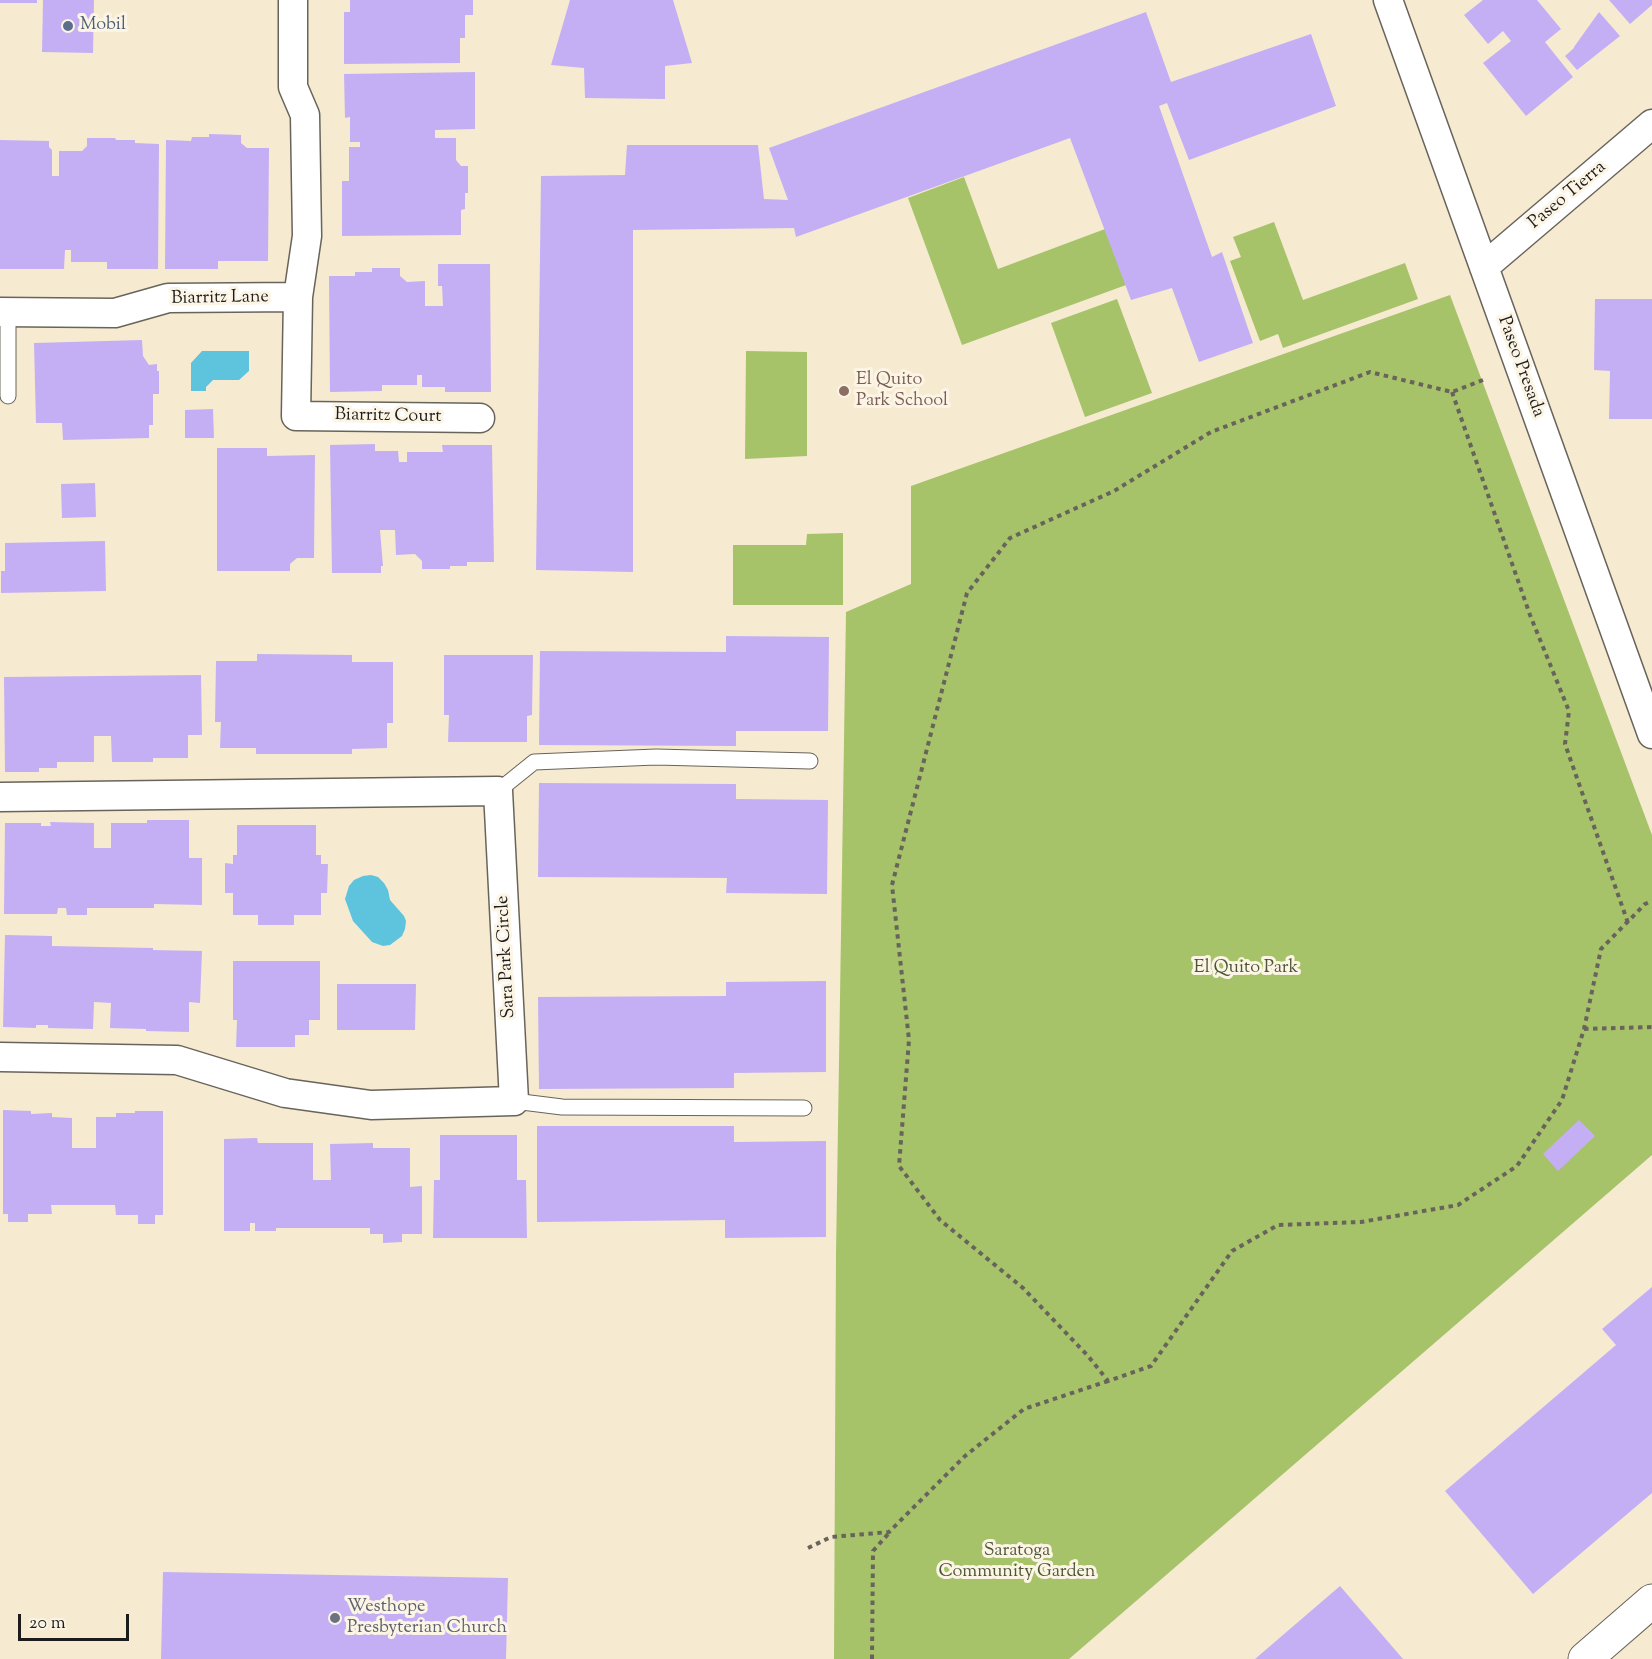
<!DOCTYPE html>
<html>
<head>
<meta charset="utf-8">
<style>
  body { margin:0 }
  #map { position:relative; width:1652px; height:1659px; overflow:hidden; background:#f6ead1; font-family:"Sorts Mill Goudy",serif }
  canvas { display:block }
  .scale { position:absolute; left:18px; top:1614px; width:111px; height:27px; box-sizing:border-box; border:3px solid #1c1c1c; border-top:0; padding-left:8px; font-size:18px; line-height:21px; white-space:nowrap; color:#1c1c1c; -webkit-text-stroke:4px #fcf5e5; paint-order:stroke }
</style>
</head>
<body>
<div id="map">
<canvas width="1652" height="1659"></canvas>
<div class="scale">20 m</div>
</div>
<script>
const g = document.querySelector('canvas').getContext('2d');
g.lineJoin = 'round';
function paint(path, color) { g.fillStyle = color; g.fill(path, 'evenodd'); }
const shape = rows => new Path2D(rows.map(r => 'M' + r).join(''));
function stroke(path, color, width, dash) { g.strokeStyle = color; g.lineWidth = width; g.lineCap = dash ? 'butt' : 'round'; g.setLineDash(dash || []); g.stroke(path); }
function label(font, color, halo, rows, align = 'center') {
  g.font = font + ' "Sorts Mill Goudy",serif'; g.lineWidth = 6; g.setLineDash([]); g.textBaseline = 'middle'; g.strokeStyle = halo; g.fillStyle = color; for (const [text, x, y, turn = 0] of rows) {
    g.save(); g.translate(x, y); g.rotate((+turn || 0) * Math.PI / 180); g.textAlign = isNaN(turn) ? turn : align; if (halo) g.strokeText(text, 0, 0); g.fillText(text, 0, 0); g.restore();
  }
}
const green = shape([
  [964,177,998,269,1105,229,1126,285,962,345,908,198],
  [1274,222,1303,300,1405,263,1418,299,1283,348,1278,334,1260,341,1230,261,1241,257,1233,237],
  [1450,295,1652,835,1652,1155,1069,1659,834,1659,836,1254,846,612,911,584,911,486],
  [1117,299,1152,393,1085,417,1051,323],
  [746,351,807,352,807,456,745,459],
  [843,533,843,605,733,605,733,545,806,545,807,534]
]);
const water = shape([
  [202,351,249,351,249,371,239,380,213,380,206,387,206,391,191,391,191,363],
  [371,875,378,877,384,883,388,890,390,900,404,916,406,921,405,929,402,936,390,945,383,946,372,942,353,921,345,899,349,886,354,880,363,876]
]);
const building = shape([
  [0,0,37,0,37,3,0,3],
  [43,0,94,0,93,53,42,52],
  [350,0,473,0,473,15,465,15,465,38,460,38,460,63,344,64,344,12,350,12],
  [570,0,673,0,692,63,665,66,665,99,585,98,584,68,551,65],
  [1483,0,1537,0,1561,29,1545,42,1573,77,1526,116,1483,63,1511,41,1503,31,1488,44,1464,15],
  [1609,0,1652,0,1652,5,1630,24],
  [1146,12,1171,82,1311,34,1336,106,1189,160,1167,103,1159,106,1212,257,1222,252,1253,343,1199,362,1172,288,1131,300,1070,138,796,237,794,228,633,230,633,572,536,570,541,176,625,175,627,145,758,145,764,199,788,200,769,148],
  [1599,12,1620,36,1577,70,1565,56,1574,48,1574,47],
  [475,72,475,129,435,130,435,138,456,138,456,160,461,166,468,166,468,193,465,193,465,209,461,210,461,235,342,236,342,181,349,181,349,147,360,147,360,142,350,142,350,117,345,118,344,74],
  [209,134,241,135,241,143,247,148,269,148,268,261,218,261,218,269,165,269,166,140,191,141,192,137,209,137],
  [87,138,115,138,116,140,135,140,135,143,159,144,158,269,107,269,107,262,71,262,71,250,65,250,64,269,0,269,0,140,49,141,49,147,52,150,52,176,59,176,59,151,82,151,87,146],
  [438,264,490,264,491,392,445,392,445,387,422,387,422,375,417,375,417,385,382,385,382,391,330,392,329,276,355,276,355,272,372,272,372,268,400,268,400,276,407,282,425,281,425,306,443,306,442,286,438,286],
  [1595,299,1652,299,1652,419,1609,419,1610,371,1594,370],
  [142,340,143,356,149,365,157,364,157,371,159,371,159,394,153,394,153,425,149,425,149,438,63,440,62,423,36,423,34,343],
  [213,409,214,438,185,438,185,410],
  [375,444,375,451,398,451,399,462,407,462,407,452,443,452,442,445,492,445,494,562,467,562,467,566,450,566,450,569,422,569,422,561,415,554,396,555,395,530,380,530,383,566,381,566,381,573,332,573,330,445],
  [217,448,267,448,267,456,315,455,314,558,297,558,290,564,290,571,217,571],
  [95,483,96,517,62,518,61,484],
  [105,541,106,591,1,593,1,571,5,571,5,543],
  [726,636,829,637,828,731,736,731,736,746,539,745,540,651,726,652],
  [257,654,352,655,352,662,393,662,393,723,387,723,387,748,352,749,352,754,256,754,256,748,220,748,221,722,215,722,216,661,257,661],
  [444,655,533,655,532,715,527,716,527,742,448,742,449,715,444,715],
  [201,675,202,735,188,735,188,758,153,758,153,762,112,762,111,736,94,736,94,762,57,762,57,768,39,768,39,772,5,772,4,677],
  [539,783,736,784,736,799,828,800,827,894,726,893,727,878,538,877],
  [147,820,189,820,189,858,202,858,202,905,154,904,154,908,87,908,87,915,67,915,66,908,58,908,57,914,4,914,5,823,41,823,41,826,51,826,50,822,94,823,94,848,111,848,111,823,147,823],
  [237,825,316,825,316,855,321,855,321,864,328,864,327,893,321,893,321,915,294,915,294,925,258,925,258,915,233,915,233,893,225,893,225,863,233,864,233,855,237,855],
  [5,935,52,936,52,946,153,948,153,950,202,951,200,1003,189,1002,189,1032,146,1031,146,1029,110,1028,111,1003,94,1002,93,1029,48,1028,48,1025,36,1025,36,1028,3,1027],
  [233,961,320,961,320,1020,309,1020,309,1035,295,1035,295,1047,236,1047,237,1020,233,1020],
  [826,981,826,1072,734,1073,734,1088,539,1089,538,997,726,996,726,982],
  [337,984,416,984,415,1030,337,1030],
  [3,1110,31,1111,31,1114,52,1113,52,1117,72,1118,72,1148,96,1148,96,1117,116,1117,116,1113,135,1113,135,1111,163,1111,163,1215,155,1215,155,1224,138,1224,138,1215,116,1215,115,1205,51,1205,52,1214,28,1214,28,1222,8,1222,8,1214,3,1214],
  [1579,1120,1595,1136,1558,1171,1543,1154],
  [537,1126,734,1126,734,1142,826,1141,826,1237,725,1238,725,1220,537,1222],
  [440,1135,517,1135,517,1180,526,1180,527,1238,433,1238,434,1180,440,1180],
  [257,1138,258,1143,313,1143,313,1180,331,1180,330,1144,373,1143,373,1148,410,1148,410,1187,422,1186,422,1234,402,1234,402,1242,383,1243,383,1234,370,1234,370,1228,276,1228,276,1231,255,1231,255,1223,250,1223,250,1231,224,1231,224,1139],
  [1652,1287,1652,1493,1533,1594,1445,1491,1616,1345,1602,1329],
  [163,1572,508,1578,506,1659,161,1659],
  [1340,1586,1403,1659,1255,1659]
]);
const path = shape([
  [1483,380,1452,392,1370,372,1211,432,1114,491,1010,538,967,593,892,885,909,1040,899,1166,940,1220,1023,1288,1088,1356,1108,1381,1151,1366,1232,1251,1278,1225,1361,1222,1458,1205,1517,1166,1562,1100,1584,1029,1601,949,1645,904,1652,901],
  [1452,392,1530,615,1569,711,1565,744,1628,923],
  [1584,1029,1652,1027],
  [808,1548,831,1537,889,1532,965,1456,1024,1409,1108,1381],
  [872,1659,873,1551,889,1533]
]);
const service = shape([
  [8,312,8,396],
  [498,791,534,762,656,757,810,761],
  [514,1101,562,1107,804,1108]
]);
const minor = shape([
  [293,0,293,87,305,115,307,236,298,297,296,416,480,418],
  [1388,0,1652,734],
  [1484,267,1652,124],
  [0,312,115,313,168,298,298,297],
  [0,797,498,791,514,1101,371,1105,285,1093,177,1060,0,1057]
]);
const tertiary = shape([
  [1585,1659,1652,1601]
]);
const markers = [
  [68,26,6,"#5c6f8a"],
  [844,391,6,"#8d6e63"],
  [335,1618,6,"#6b7280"]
];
const serviceNames = [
  ["Mobil",80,26]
];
const streetNames = [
  ["Paseo Tierra",1568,196,-40],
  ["Biarritz Lane",220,299,-1],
  ["Paseo Presada",1520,367,70],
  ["Biarritz Court",388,417,1],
  ["Sara Park Circle",507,957,-93]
];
const educationNames = [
  ["El Quito",856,381],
  ["Park School",856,402]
];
const parkNames = [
  ["El Quito Park",1246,969],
  ["Saratoga",1017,1552],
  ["Community Garden",1017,1573]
];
const worshipNames = [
  ["Westhope",347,1608],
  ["Presbyterian Church",347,1629]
];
paint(green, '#a6c36a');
paint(water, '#5ec3dc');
paint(building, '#c4aff4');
stroke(service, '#68645b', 17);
stroke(minor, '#68645b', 31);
stroke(tertiary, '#68645b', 35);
stroke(path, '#68645b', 4, [4.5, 4.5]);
stroke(service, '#fff', 15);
stroke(minor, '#fff', 28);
stroke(tertiary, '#fff', 33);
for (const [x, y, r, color] of markers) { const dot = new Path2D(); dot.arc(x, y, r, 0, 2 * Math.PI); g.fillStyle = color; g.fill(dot); stroke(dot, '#fcf5e5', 2); }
label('18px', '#4e5e75', '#fcf5e5', serviceNames, 'left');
label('18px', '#1c1c1c', '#fcf5e5', streetNames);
label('18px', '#785e54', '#fcf5e5', educationNames, 'left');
label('18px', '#4c5637', '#fcf5e5', parkNames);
label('18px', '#5b616d', '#fcf5e5', worshipNames, 'left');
</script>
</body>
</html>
